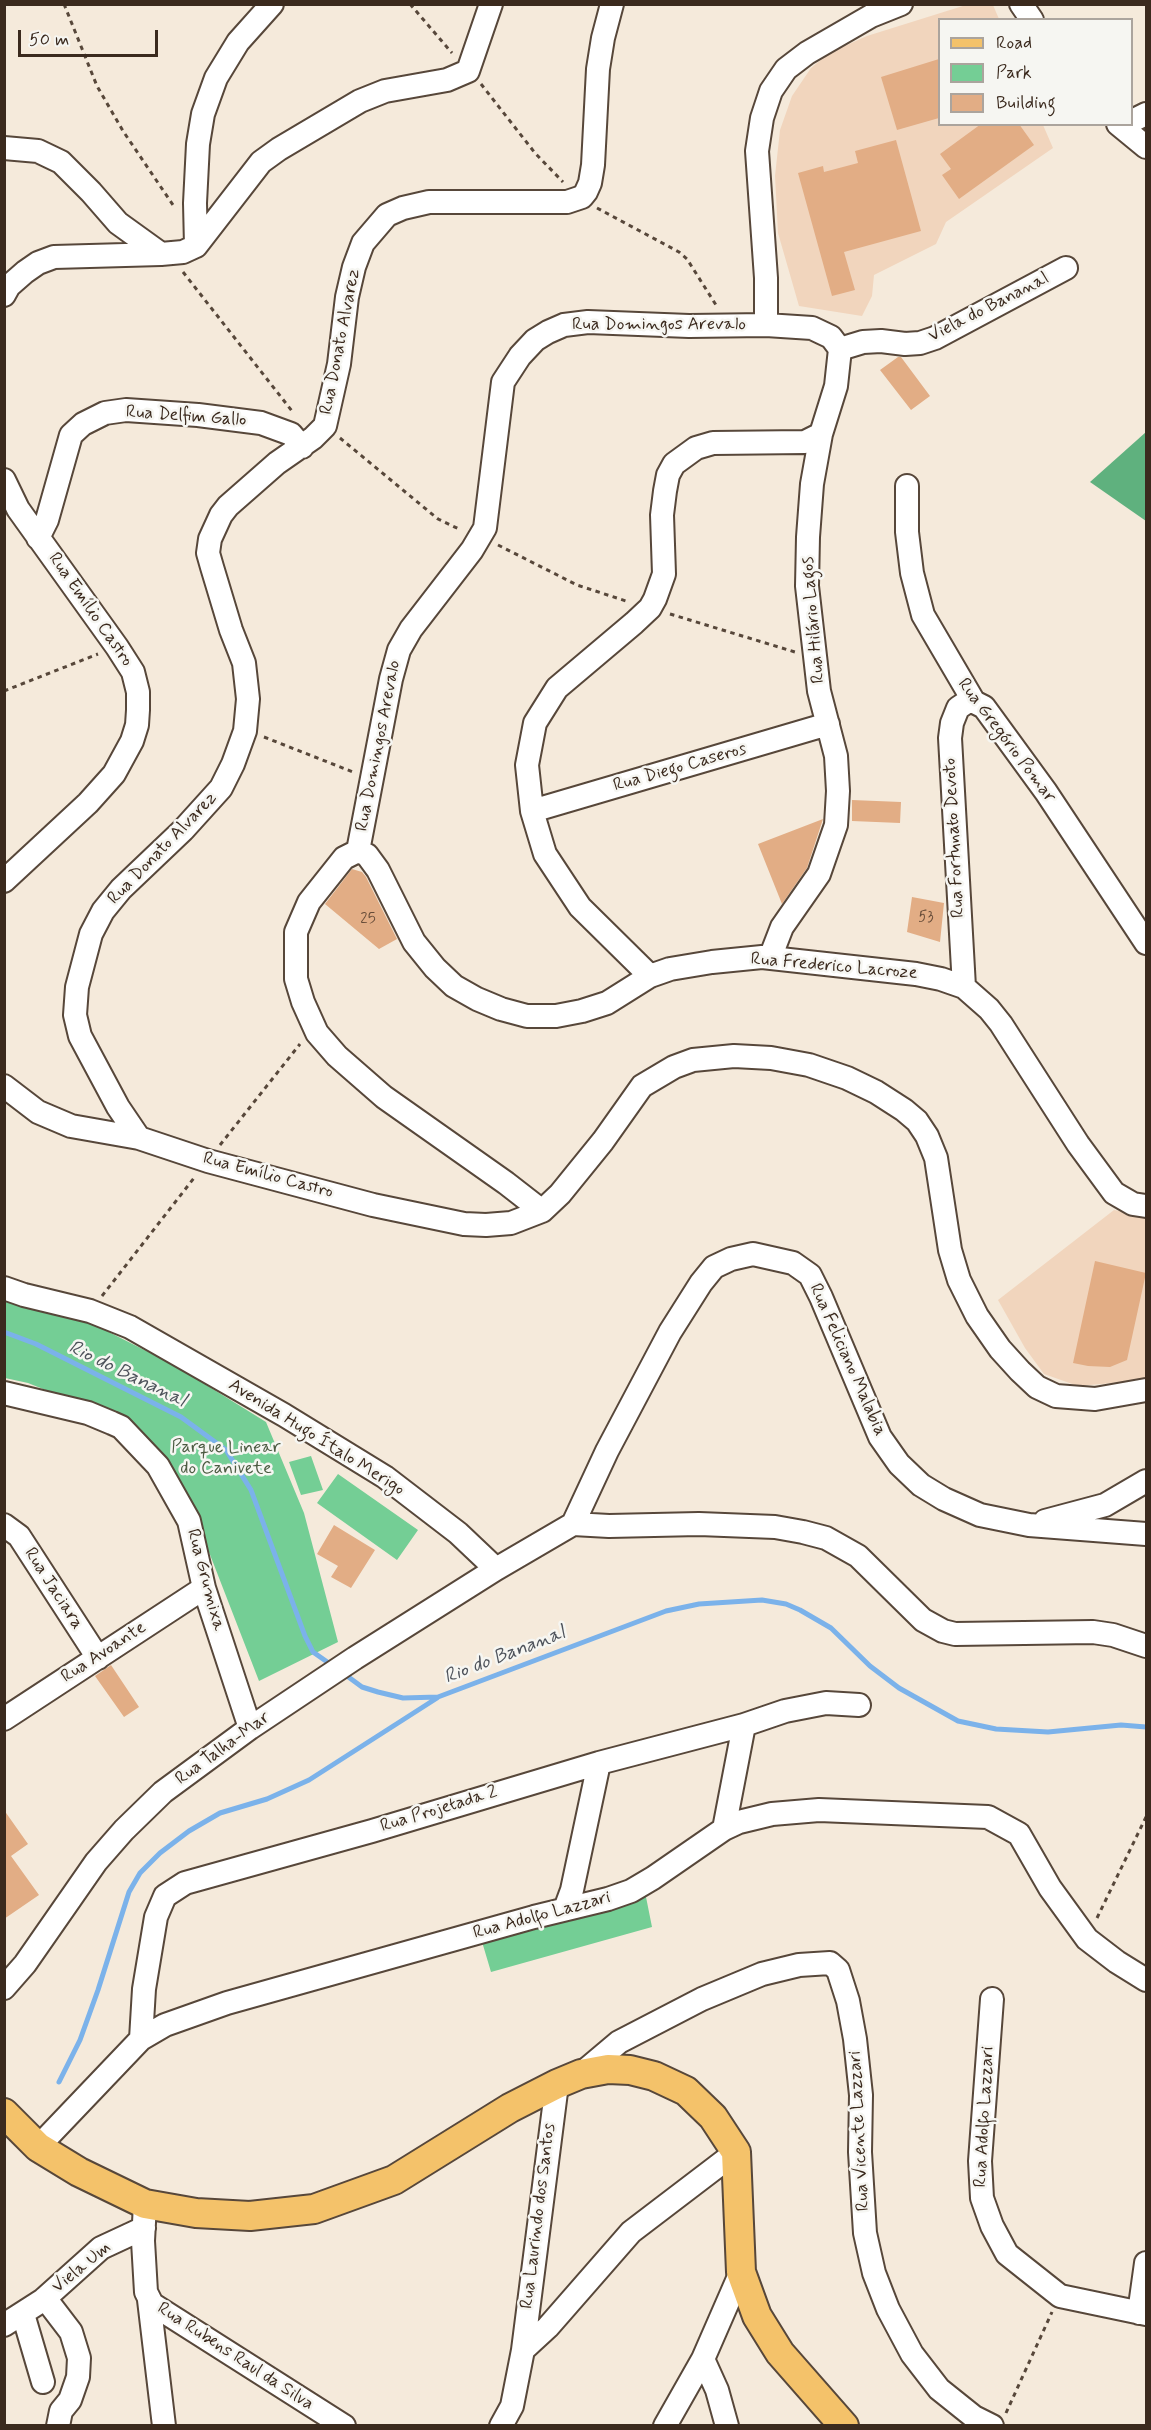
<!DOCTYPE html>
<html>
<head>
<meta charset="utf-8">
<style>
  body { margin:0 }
  #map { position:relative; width:1151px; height:2430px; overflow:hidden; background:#f5eadb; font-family:Mynerve,sans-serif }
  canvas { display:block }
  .frame { position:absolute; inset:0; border:6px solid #3b2a1e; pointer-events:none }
  .legend { position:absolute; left:938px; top:18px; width:195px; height:108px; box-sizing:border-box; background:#f6f6f2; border:2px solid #aba49d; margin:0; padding:8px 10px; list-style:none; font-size:18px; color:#3b2a1e }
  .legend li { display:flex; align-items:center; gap:12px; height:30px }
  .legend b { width:30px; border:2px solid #aba49d }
  .scale { position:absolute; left:18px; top:30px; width:140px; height:27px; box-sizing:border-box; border:3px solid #3b2a1e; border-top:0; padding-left:8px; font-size:18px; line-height:21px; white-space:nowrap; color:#3b2a1e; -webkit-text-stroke:4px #f6f6f2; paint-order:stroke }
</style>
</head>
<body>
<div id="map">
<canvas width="1151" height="2430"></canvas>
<div class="frame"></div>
<ul class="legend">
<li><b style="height:8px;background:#f4c26a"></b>Road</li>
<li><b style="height:16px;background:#74ce95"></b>Park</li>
<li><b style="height:16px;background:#e2ad85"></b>Building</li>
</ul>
<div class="scale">50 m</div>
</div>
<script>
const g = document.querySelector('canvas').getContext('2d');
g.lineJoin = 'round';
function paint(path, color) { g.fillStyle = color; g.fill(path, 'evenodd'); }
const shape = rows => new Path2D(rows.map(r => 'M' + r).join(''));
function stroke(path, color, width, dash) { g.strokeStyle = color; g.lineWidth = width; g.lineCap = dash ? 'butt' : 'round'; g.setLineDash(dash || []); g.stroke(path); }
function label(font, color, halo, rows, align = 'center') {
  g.font = font + ' Mynerve,sans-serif'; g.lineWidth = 5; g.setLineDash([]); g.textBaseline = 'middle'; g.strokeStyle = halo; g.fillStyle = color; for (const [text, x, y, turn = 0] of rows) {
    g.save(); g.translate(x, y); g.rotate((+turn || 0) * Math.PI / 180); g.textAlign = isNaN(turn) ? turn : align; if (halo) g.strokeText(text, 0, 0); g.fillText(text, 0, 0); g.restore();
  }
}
const built = shape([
  [966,5,993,5,999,19,940,20,940,124,1043,125,1053,148,946,222,936,244,874,275,872,296,862,316,799,306,778,233,775,176,780,130,792,96,811,68,829,53,867,36],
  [1114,1210,1146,1216,1146,1380,1078,1386,1044,1374,1025,1348,998,1300]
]);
const green = shape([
  [4,1289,93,1324,174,1365,266,1422,304,1513,338,1642,259,1681,195,1516,173,1469,121,1430,73,1401,28,1383,5,1378],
  [311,1456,323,1490,301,1495,289,1462],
  [338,1474,418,1530,397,1560,317,1503],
  [645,1892,652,1927,491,1972,480,1935]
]);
const forest = shape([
  [1146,432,1146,521,1090,482]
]);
const stream = shape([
  [4,1332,36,1344,181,1417,226,1450,251,1490,305,1636,313,1652,333,1666],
  [343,1673,362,1687,378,1692,403,1698,438,1697,666,1611,699,1604,762,1600,786,1604,800,1610,831,1628,870,1666,899,1688,958,1721,996,1729,1048,1732,1121,1725,1146,1727],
  [59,2082,80,2040,98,1990,129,1892,140,1873,160,1853,189,1831,220,1813,267,1799,309,1780,437,1698]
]);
const building = shape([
  [939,59,939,118,897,130,881,77],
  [981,124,1019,124,1034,145,959,199,942,175,951,169,940,154],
  [896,140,921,231,844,252,855,290,832,296,798,173,823,166,824,172,858,163,855,151],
  [898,357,901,357,930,396,911,410,880,370],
  [852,800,901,802,900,823,852,821],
  [823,819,807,868,782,904,758,844],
  [352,869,362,872,366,877,397,939,379,949,325,904],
  [912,897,944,903,940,942,907,932],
  [1095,1261,1146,1273,1127,1360,1110,1367,1088,1366,1073,1363],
  [334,1525,375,1550,351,1588,331,1577,338,1566,317,1554],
  [111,1665,139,1707,124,1717,95,1676],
  [4,1810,28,1844,11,1856,39,1895,4,1919]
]);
const path = shape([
  [64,4,97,86,123,131,173,205],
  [410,4,452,53],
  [481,84,535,153,563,182],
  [597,208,679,252,687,259,716,305],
  [183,272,292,411],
  [340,438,438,519,461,530],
  [498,545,577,585,629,602],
  [670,614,795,652],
  [4,691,98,654],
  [264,737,353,772],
  [220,1145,300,1044],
  [102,1296,194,1178],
  [1097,1918,1146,1817],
  [1006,2413,1052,2312]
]);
const minor = shape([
  [1021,4,1032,20],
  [1132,121,1146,114],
  [1118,124,1146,147],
  [4,148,38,151,61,162,91,192,118,223,161,254],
  [196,246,195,203,198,144,203,114,216,78,238,42,272,4],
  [4,295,9,286,25,272,38,263,54,257,161,254,183,252,196,246,261,162,279,149,360,101,385,91,447,80,468,71,491,4],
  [766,325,766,278,757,151,762,118,771,91,786,69,807,53,871,16,901,4],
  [840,349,863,342,881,341,905,344,920,343,935,338,1066,268],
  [4,480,18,509,117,647,133,672,138,692,138,710,137,725,132,741,114,774,88,803,4,881],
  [907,486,907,532,912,573,923,615,974,702,984,707,1046,792,1146,943],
  [38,538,47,520,71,435,83,424,105,413,126,410,198,415,261,423,291,434,302,447],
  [532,811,828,724],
  [358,851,391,679,399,650,411,629,472,550,485,528,503,382,520,356,535,340,548,332,564,325,588,322,689,326,766,325,812,328,831,337,840,349,836,386,821,434,812,484,808,537,807,586,819,691,836,756,838,791,836,825,819,874,782,927,770,958],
  [358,851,367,855,378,870,414,942,435,968,454,986,477,999,501,1009,527,1016,556,1016,582,1011,607,1003,650,976,670,969,712,962,762,957,916,974,941,979,964,987,989,1009,1001,1024,1078,1144,1114,1193,1133,1204,1146,1206],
  [358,851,344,858,309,902,296,932,296,979,303,1002,317,1033,337,1056,384,1097,506,1183,542,1211],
  [650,976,580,907,545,854,532,811,527,765,535,723,557,688,634,623,650,608,655,599,664,574,662,515,665,491,668,475,674,464,696,448,713,443,805,442,821,434],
  [964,987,950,738,952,723,958,708,967,702,974,702],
  [4,1086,38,1112,71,1126,139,1138,208,1161,373,1205,464,1224,486,1225,511,1223,542,1211,560,1194,603,1141,642,1086,674,1067,693,1060,734,1056,771,1058,809,1065,847,1078,876,1092,904,1110,917,1121,927,1136,936,1158,950,1250,959,1280,977,1316,1000,1349,1020,1371,1037,1387,1056,1396,1095,1399,1146,1390],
  [139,1138,118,1107,80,1036,75,1015,77,987,91,934,103,911,121,889,183,830,221,788,233,764,245,731,248,699,244,663,231,630,212,567,208,553,210,539,221,515,228,506,277,463,313,438,325,426,339,364,347,297,354,267,363,243,387,215,403,208,429,202,567,202,582,197,586,192,590,183,593,165,598,69,603,38,612,4],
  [4,1288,24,1295,90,1311,130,1327,284,1415,385,1477,458,1533,496,1569],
  [4,1393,88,1413,112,1423,121,1427,158,1466,189,1521,204,1588,250,1728],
  [1045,1521,1105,1505,1146,1481],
  [573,1524,607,1451,670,1332,701,1283,714,1267,731,1259,753,1254,793,1263,810,1275,821,1297,880,1437,899,1464,921,1485,944,1499,980,1515,1029,1525,1146,1534],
  [4,1525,19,1536,98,1658],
  [4,1719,204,1588],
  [724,1829,744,1725],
  [565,1909,572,1890,599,1763],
  [4,1988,25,1964,96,1862,124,1830,163,1792,250,1728,355,1658,496,1569,573,1524,609,1526,699,1524,775,1527,803,1532,826,1538,858,1556,923,1620,943,1631,955,1634,1093,1632,1113,1635,1146,1646],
  [992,1999,980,2161,982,2198,992,2226,1007,2254,1060,2296,1146,2314],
  [141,2039,144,1989,156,1917,165,1896,185,1883,372,1831,599,1763,744,1725,785,1711,826,1703,859,1705],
  [581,2074,619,2042,702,1999,762,1974,799,1965,830,1963,838,1970,848,2001,855,2039,861,2095,860,2152,865,2233,874,2273,888,2309,912,2354,939,2389,974,2417,992,2426],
  [38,2147,141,2039,165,2025,227,2003,534,1917,608,1899,631,1891,653,1878,724,1829,739,1822,772,1814,819,1810,988,1817,1019,1834,1050,1888,1087,1939,1117,1962,1146,1980],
  [145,2204,143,2241,146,2292,152,2304,344,2426],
  [45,2298,71,2332,79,2358,78,2377,70,2400,61,2411,58,2426],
  [149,2300,164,2426],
  [1139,2313,1146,2263],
  [23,2314,43,2382],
  [4,2325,43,2300,101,2248,144,2228],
  [523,2350,557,2084],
  [703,2359,717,2390,727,2426],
  [501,2426,512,2406,523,2350,548,2327,631,2232,736,2152],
  [665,2426,703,2359,741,2272]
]);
const major = shape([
  [4,2113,38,2147,79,2172,145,2204,196,2213,250,2216,314,2209,394,2180,510,2108,557,2084,581,2074,608,2069,630,2070,654,2076,686,2091,713,2117,736,2152,741,2272,757,2316,780,2353,844,2426]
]);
const numberNames = [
  ["53",926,918],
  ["25",368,920]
];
const streetNames = [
  ["Viela do Bananal",989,308,-27],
  ["Rua Domingos Arevalo",659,325],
  ["Rua Donato Alvarez",341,342,-79],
  ["Rua Delfim Gallo",186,417,4],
  ["Rua Emílio Castro",90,610,55],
  ["Rua Hilário Lagos",814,620,-95],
  ["Rua Gregório Pomar",1006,741,53],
  ["Rua Domingos Arevalo",379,746,-79],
  ["Rua Diego Caseros",680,768,-16],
  ["Rua Fortunato Devoto",955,838,-93],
  ["Rua Donato Alvarez",163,849,-46],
  ["Rua Frederico Lacroze",834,967,5],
  ["Rua Emílio Castro",268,1176,15],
  ["Rua Feliciano Malabia",847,1360,66],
  ["Avenida Hugo Ítalo Merigo",316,1438,32],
  ["Rua Grumixa",205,1580,75],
  ["Rua Jaciara",53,1589,57],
  ["Rua Avoante",104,1653,-33],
  ["Rua Talha-Mar",223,1749,-36],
  ["Rua Projetada 2",439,1810,-17],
  ["Rua Adolfo Lazzari",542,1916,-15],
  ["Rua Adolfo Lazzari",985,2117,-87],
  ["Rua Vicente Lazzari",860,2131,-93],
  ["Rua Laurindo dos Santos",539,2216,-83],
  ["Viela Um",82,2268,-39],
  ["Rua Rubens Raul da Silva",235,2357,33]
];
const parkNames = [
  ["Parque Linear",226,1448],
  ["do Canivete",226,1469]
];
const waterNames = [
  ["Rio do Bananal",127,1375,26],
  ["Rio do Bananal",505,1656,-21]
];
paint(built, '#f1d5bd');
paint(green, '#74ce95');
paint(forest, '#5fb17e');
stroke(stream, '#7bb2ea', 5);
paint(building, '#e2ad85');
stroke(minor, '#57473a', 26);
stroke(major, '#57473a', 32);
stroke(path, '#57473a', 3, [4.5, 4.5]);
stroke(minor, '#fff', 22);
stroke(major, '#f4c26a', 28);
label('15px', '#654b38', null, numberNames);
label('18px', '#3b2a1e', '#f6f6f2', streetNames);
label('18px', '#4c5b42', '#f6f6f2', parkNames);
label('italic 20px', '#4e535b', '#f6f6f2', waterNames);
</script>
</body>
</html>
